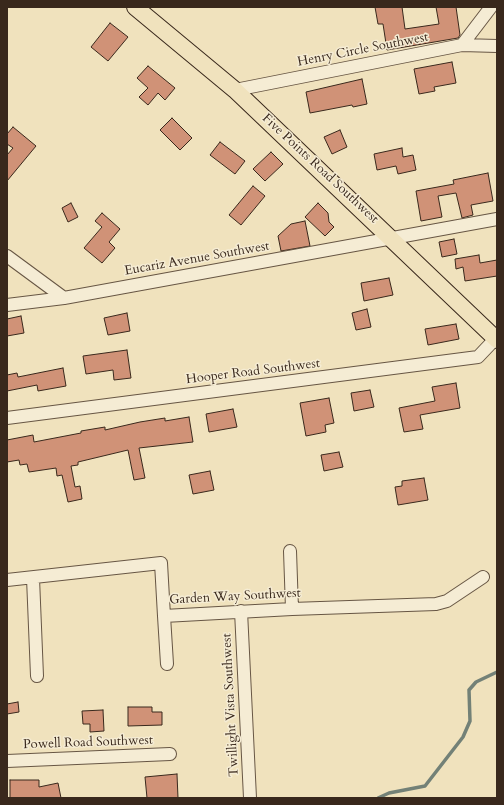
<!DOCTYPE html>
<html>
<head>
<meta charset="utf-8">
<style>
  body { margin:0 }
  #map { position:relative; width:504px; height:805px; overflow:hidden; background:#f0e2bd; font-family:Cardo,serif }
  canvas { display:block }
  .frame { position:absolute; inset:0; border:8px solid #39281c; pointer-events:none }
</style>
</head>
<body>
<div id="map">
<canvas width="504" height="805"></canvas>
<div class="frame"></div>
</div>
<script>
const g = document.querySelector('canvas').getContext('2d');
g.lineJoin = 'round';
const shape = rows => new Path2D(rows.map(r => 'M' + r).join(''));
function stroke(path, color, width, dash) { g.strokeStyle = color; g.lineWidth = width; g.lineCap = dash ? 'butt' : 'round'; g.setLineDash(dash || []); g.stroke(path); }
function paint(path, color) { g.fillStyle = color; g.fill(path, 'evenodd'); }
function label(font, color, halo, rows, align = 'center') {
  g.font = font + ' Cardo,serif'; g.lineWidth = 3; g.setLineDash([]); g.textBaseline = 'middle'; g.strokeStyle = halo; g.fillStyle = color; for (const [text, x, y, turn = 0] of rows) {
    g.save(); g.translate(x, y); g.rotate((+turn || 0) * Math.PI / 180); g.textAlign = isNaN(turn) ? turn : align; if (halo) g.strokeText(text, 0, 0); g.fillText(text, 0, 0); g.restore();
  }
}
const stream = shape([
  [378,798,389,793,425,786,463,737,470,721,469,690,476,682,497,672]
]);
const building = shape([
  [375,7,402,7,405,29,439,24,436,7,456,7,460,35,458,38,387,50,383,24,378,24,375,7],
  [110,23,128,37,108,61,91,47,110,23],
  [452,62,456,83,434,87,435,91,419,94,414,69,452,62],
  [148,66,175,88,165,100,158,93,148,105,139,97,148,88,137,78,148,66],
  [362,79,367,104,353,107,352,105,310,113,306,92,362,79],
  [172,118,192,138,180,150,160,130,172,118],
  [13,127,36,146,7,181,7,155,13,148,7,144,7,134,13,127],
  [340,130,347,147,332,154,324,137,340,130],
  [220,142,245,161,235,174,210,155,220,142],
  [402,148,403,157,413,155,416,170,398,174,396,166,377,170,374,154,402,148],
  [271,152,283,164,265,181,253,169,271,152],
  [488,173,493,201,471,205,473,215,462,218,456,193,438,196,442,217,421,221,416,191,454,184,453,180,488,173],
  [253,186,265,196,241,225,229,215,253,186],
  [71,203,78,217,68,222,62,208,71,203],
  [318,203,328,213,329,222,334,227,325,236,305,217,318,203],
  [102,213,120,229,109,242,115,248,102,263,84,248,102,227,95,221,102,213],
  [305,221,310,246,281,251,278,236,291,224,305,221],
  [454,239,457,254,442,257,439,242,454,239],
  [479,255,480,263,497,260,497,276,465,281,463,267,456,269,455,259,479,255],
  [389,278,393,295,364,301,361,283,389,278],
  [367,309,371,327,356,330,352,313,367,309],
  [127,313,130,331,108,335,104,318,127,313],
  [21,316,24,333,7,336,7,319,21,316],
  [456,324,459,339,428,345,425,329,456,324],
  [127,350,131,378,114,380,113,370,86,374,83,356,127,350],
  [63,368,66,386,38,391,37,385,7,391,7,375,17,373,18,377,63,368],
  [456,383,460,408,420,415,423,429,404,432,399,408,435,401,432,387,456,383],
  [370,390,374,407,354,411,351,393,370,390],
  [329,398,334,423,325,425,326,432,306,436,300,403,329,398],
  [233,409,237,427,209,432,206,414,233,409],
  [189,417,193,442,139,448,145,478,134,480,128,450,78,462,78,465,71,466,75,487,80,486,82,499,68,502,62,475,57,476,56,468,29,472,27,464,20,465,19,460,7,462,7,440,33,435,34,442,81,433,81,431,105,427,105,430,140,422,165,418,165,421,189,417],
  [339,452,343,467,324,471,321,455,339,452],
  [210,471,214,490,193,494,189,475,210,471],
  [424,478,428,500,398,505,395,487,402,486,402,481,424,478],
  [18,702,19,712,7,714,7,704,18,702],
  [128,707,152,707,152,712,162,712,162,725,128,726,128,707],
  [103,710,104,731,90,732,90,724,83,724,82,711,103,710],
  [177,774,178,798,147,798,145,777,177,774],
  [10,780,39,780,39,787,58,783,61,798,10,798,10,780]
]);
const minor = shape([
  [462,45,491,7],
  [235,90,462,45,497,46],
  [7,256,64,298],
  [7,305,64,298,497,219],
  [7,418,478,357,496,338],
  [290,551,292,609],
  [33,578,37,676],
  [7,580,161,563,164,616,292,609,436,604,447,601,483,577],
  [241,611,250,798],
  [164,616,167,664],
  [7,761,170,754]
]);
const major = shape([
  [135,7,235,90,497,340]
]);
const streetNames = [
  ["Henry Circle Southwest",363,50,-11],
  ["Five Points Road Southwest",320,169,43],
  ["Eucariz Avenue Southwest",197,259,-10],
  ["Hooper Road Southwest",253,372,-7],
  ["Garden Way Southwest",235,597,-3],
  ["Twillight Vista Southwest",231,705,-93],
  ["Powell Road Southwest",88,743,-2]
];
stroke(stream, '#738177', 3.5);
paint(building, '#d09277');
stroke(building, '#39281c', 1);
stroke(minor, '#675644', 14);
stroke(major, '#39281c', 18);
stroke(minor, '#f5ecd4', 12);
stroke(major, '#f0e2bd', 16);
label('13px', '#39281c', '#f5ecd4', streetNames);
</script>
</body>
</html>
